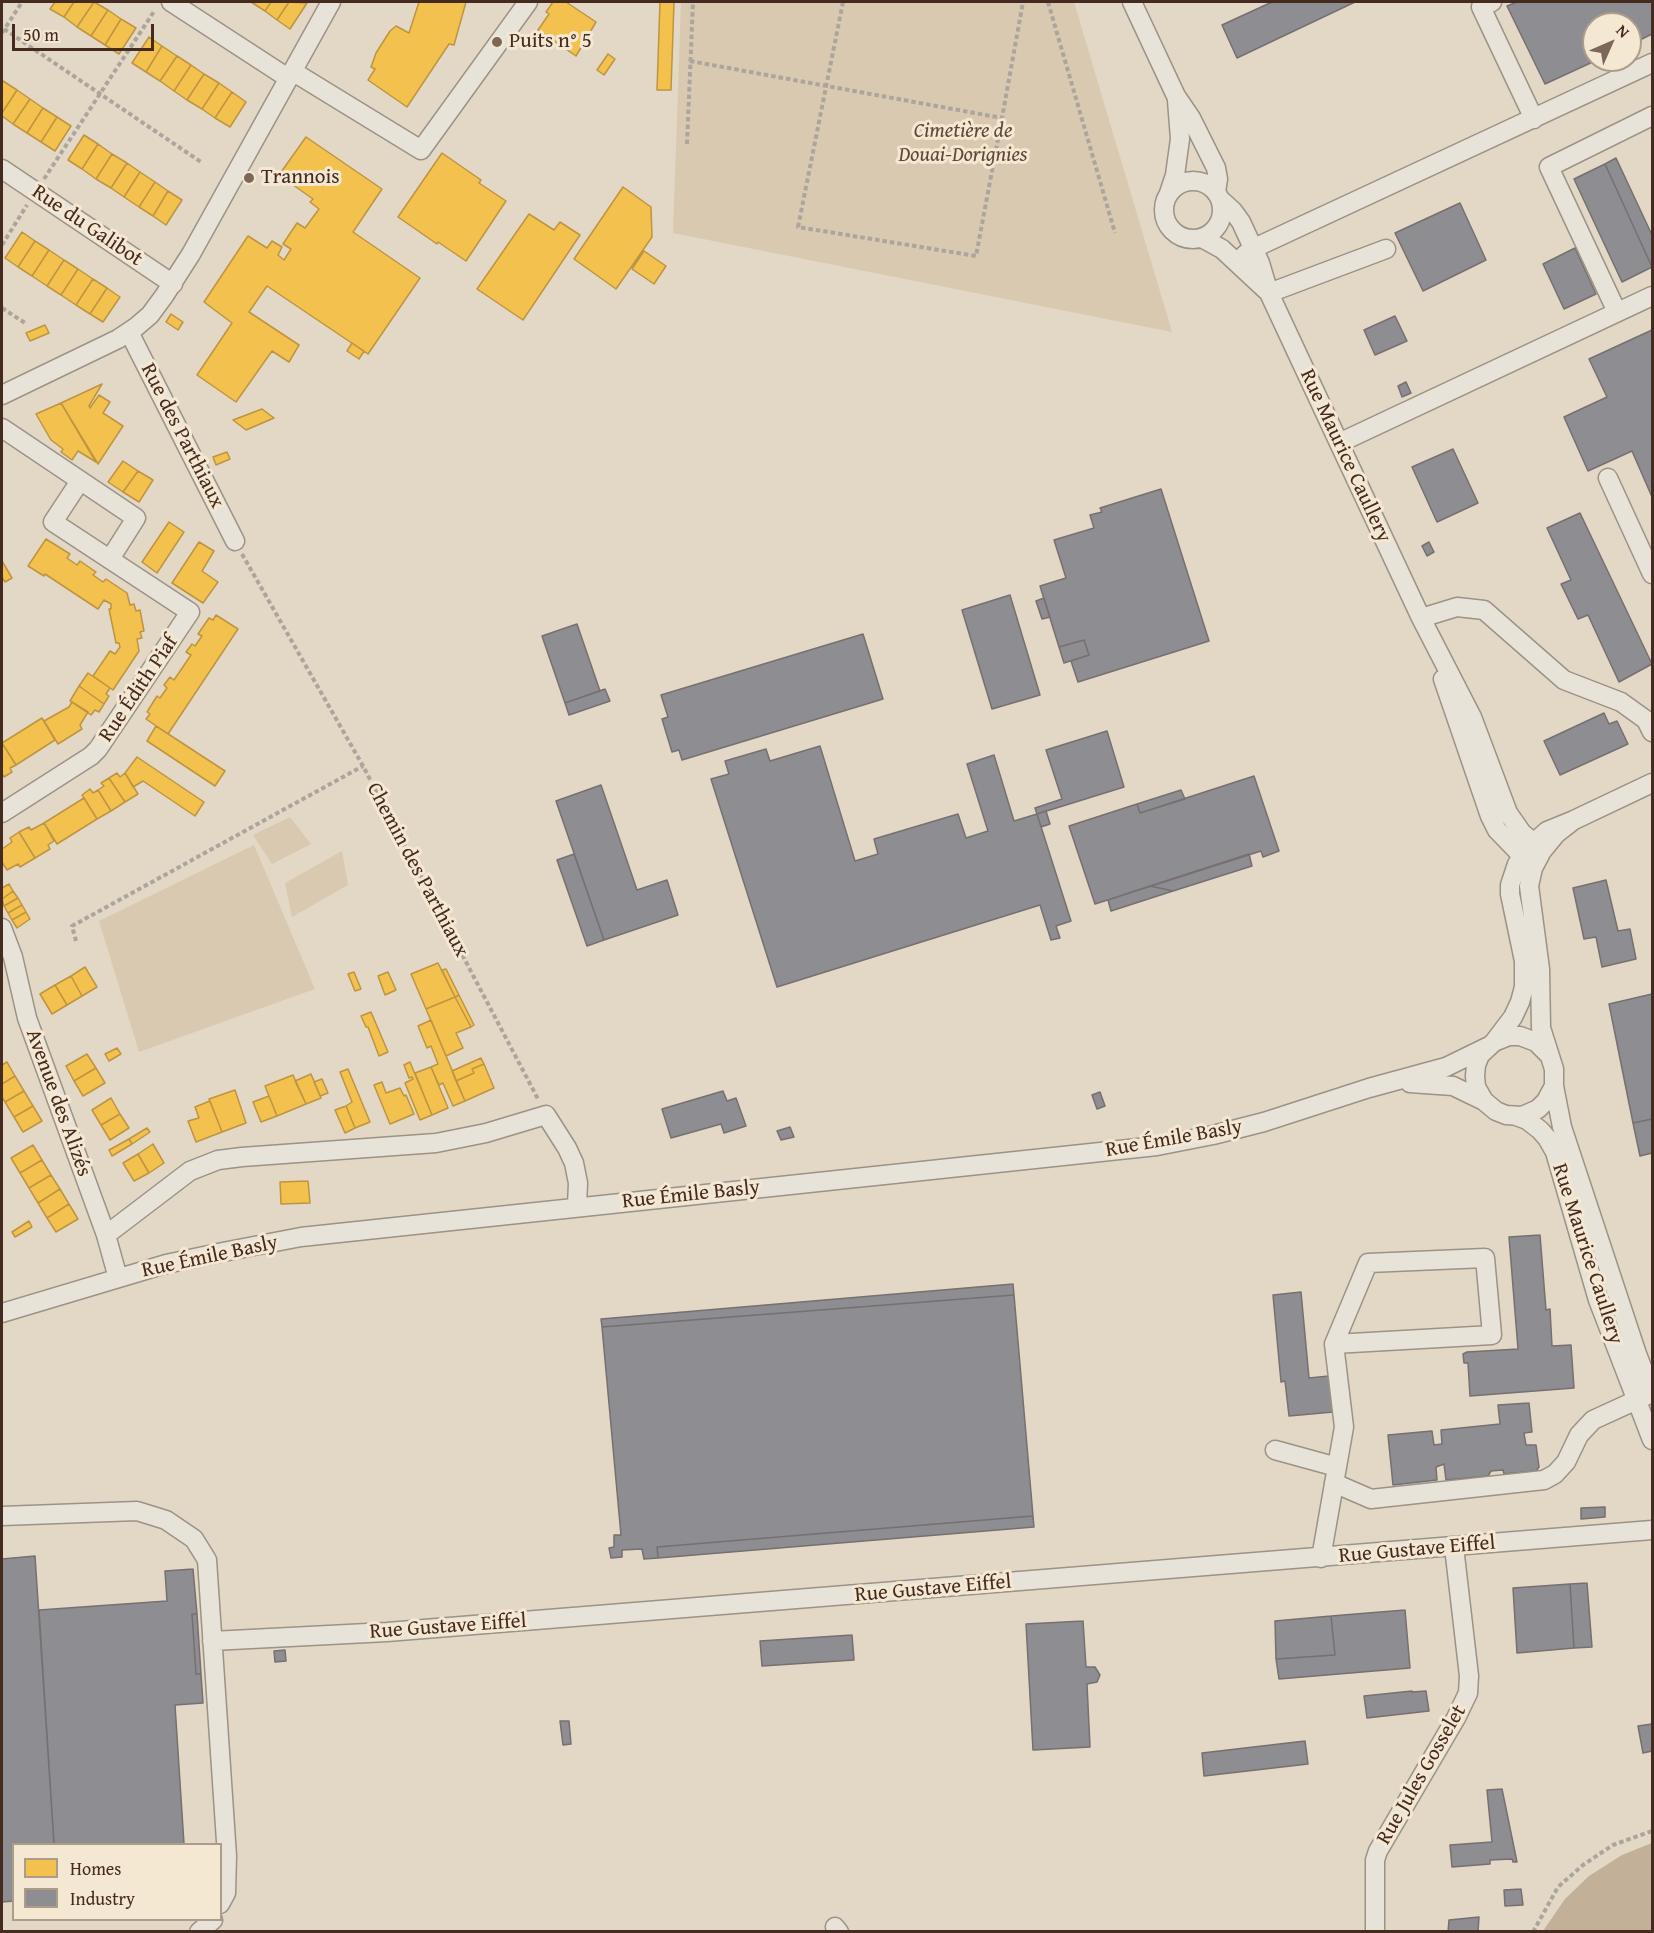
<!DOCTYPE html>
<html>
<head>
<meta charset="utf-8">
<style>
  body { margin:0 }
  #map { position:relative; width:1654px; height:1933px; overflow:hidden; background:#e2d8c5; font-family:"Gentium Book Plus",serif }
  canvas { display:block }
  .frame { position:absolute; inset:0; border:3px solid #452a1f; pointer-events:none }
  .legend { position:absolute; left:12px; top:1843px; width:210px; height:78px; box-sizing:border-box; background:#f4e8d2; border:2px solid #ae9c8a; margin:0; padding:8px 10px; list-style:none; font-size:18px; color:#452a1f }
  .legend li { display:flex; align-items:center; gap:12px; height:30px }
  .legend b { width:30px; border:2px solid #ae9c8a }
  .north { position:absolute; left:1582px; top:12px; width:60px; height:60px; box-sizing:border-box; background:#f4e8d2; border:2px solid #ae9c8a; border-radius:50%; rotate:45deg; font-size:16px; font-weight:700; line-height:24px; text-align:center; color:#452a1f }
  .north::after { content:''; display:block; margin:auto; width:21px; height:27px; background:#7c6759; clip-path:polygon(50% 0,100% 100%,50% 72%,0 100%) }
  .scale { position:absolute; left:12px; top:24px; width:142px; height:27px; box-sizing:border-box; border:3px solid #452a1f; border-top:0; padding-left:8px; font-size:18px; line-height:21px; white-space:nowrap; color:#452a1f; -webkit-text-stroke:4px #f4e8d2; paint-order:stroke }
</style>
</head>
<body>
<div id="map">
<canvas width="1654" height="1933"></canvas>
<div class="frame"></div>
<ul class="legend">
<li><b style="height:16px;background:#f2c14e"></b>Homes</li>
<li><b style="height:16px;background:#8d8d92"></b>Industry</li>
</ul>
<div class="north">N</div>
<div class="scale">50 m</div>
</div>
<script>
const g = document.querySelector('canvas').getContext('2d');
g.lineJoin = 'round';
function paint(path, color) { g.fillStyle = color; g.fill(path, 'evenodd'); }
const shape = rows => new Path2D(rows.map(r => 'M' + r).join(''));
function stroke(path, color, width, dash) { g.strokeStyle = color; g.lineWidth = width; g.lineCap = dash ? 'butt' : 'round'; g.setLineDash(dash || []); g.stroke(path); }
function label(font, color, halo, rows, align = 'center') {
  g.font = font + ' "Gentium Book Plus",serif'; g.lineWidth = 6; g.setLineDash([]); g.textBaseline = 'middle'; g.strokeStyle = halo; g.fillStyle = color; for (const [text, x, y, turn = 0] of rows) {
    g.save(); g.translate(x, y); g.rotate((+turn || 0) * Math.PI / 180); g.textAlign = isNaN(turn) ? turn : align; if (halo) g.strokeText(text, 0, 0); g.fillText(text, 0, 0); g.restore();
  }
}
const green = shape([
  [681,2,1074,2,1172,332,673,233],
  [290,817,311,844,272,864,253,835],
  [254,845,315,989,139,1052,99,921],
  [342,851,348,885,292,917,285,883]
]);
const water = shape([
  [1652,1843,1652,1931,1543,1931,1565,1899,1589,1876,1622,1855]
]);
const homes = shape([
  [55,2,74,2,64,17,50,9,55,2],
  [74,2,94,2,77,27,64,17,74,2],
  [94,2,108,10,91,36,77,27,94,2],
  [251,2,271,2,265,11,251,2],
  [271,2,289,2,277,20,265,11,271,2],
  [289,2,307,3,290,29,277,20,289,2],
  [419,2,466,2,454,45,449,44,407,107,368,80,375,69,371,67,376,53,390,31,396,26,409,33,419,2],
  [553,2,566,2,596,22,576,56,538,30,549,14,546,12,553,2],
  [660,2,674,2,671,90,657,90,660,2],
  [108,10,121,19,105,45,91,36,108,10],
  [121,19,136,28,119,54,105,45,121,19],
  [149,37,162,46,146,72,132,63,149,37],
  [162,46,177,56,160,81,146,72,162,46],
  [608,54,615,59,604,75,597,70,608,54],
  [177,56,191,65,174,91,160,81,177,56],
  [191,65,204,74,187,100,174,91,191,65],
  [204,74,219,83,202,109,187,100,204,74],
  [3,81,17,90,2,113,2,84,3,81],
  [219,83,232,92,215,118,202,109,219,83],
  [17,90,30,99,13,124,2,116,2,113,17,90],
  [232,92,246,102,230,127,215,118,232,92],
  [30,99,43,108,27,133,13,124,30,99],
  [43,108,57,117,41,142,27,133,43,108],
  [57,117,71,126,55,151,41,142,57,117],
  [84,135,98,144,82,169,68,160,84,135],
  [306,137,382,189,353,232,420,278,368,354,267,286,249,312,299,345,289,362,272,351,236,402,197,375,232,323,204,302,248,236,267,248,272,241,282,247,278,255,284,260,291,249,283,244,297,223,305,228,319,209,310,202,313,199,279,175,306,137],
  [98,144,112,154,96,179,82,169,98,144],
  [442,153,481,180,479,183,506,201,466,261,438,242,437,244,398,217,442,153],
  [112,154,127,163,111,188,96,179,112,154],
  [127,163,140,172,124,197,111,188,127,163],
  [140,172,155,182,139,207,124,197,140,172],
  [155,182,168,191,153,216,139,207,155,182],
  [623,187,651,207,652,237,616,289,574,259,623,187],
  [168,191,182,200,166,225,153,216,168,191],
  [529,214,554,230,560,222,580,235,523,320,477,289,529,214],
  [22,232,35,241,18,267,5,258,22,232],
  [35,241,49,250,32,276,18,267,35,241],
  [49,250,64,260,47,286,32,276,49,250],
  [644,251,666,266,654,284,632,269,644,251],
  [64,260,78,269,61,295,47,286,64,260],
  [78,269,93,279,76,305,61,295,78,269],
  [93,279,107,288,90,314,76,305,93,279],
  [107,288,120,297,103,322,90,314,107,288],
  [171,314,183,322,178,330,166,322,171,314],
  [45,325,49,333,30,341,26,333,45,325],
  [352,343,364,351,359,359,347,351,352,343],
  [102,384,89,406,90,408,99,395,110,402,103,413,123,426,98,464,61,403,102,384],
  [61,403,84,442,96,462,78,451,72,460,61,452,63,449,51,440,36,414,61,403],
  [262,409,274,418,246,430,233,420,262,409],
  [227,452,230,459,216,465,213,457,227,452],
  [123,461,138,471,123,492,108,482,123,461],
  [138,471,153,480,139,502,123,492,138,471],
  [169,522,184,532,157,573,142,562,169,522],
  [46,539,70,554,67,558,77,565,80,561,96,572,93,575,103,582,106,579,127,593,130,605,134,604,136,611,140,610,144,631,140,632,142,638,137,639,139,651,113,690,93,676,110,651,115,654,120,647,119,643,116,643,109,609,111,609,111,604,104,600,98,609,45,574,44,576,28,566,46,539],
  [199,542,214,551,202,571,218,582,203,603,172,583,199,542],
  [2,561,12,578,5,582,2,577,2,561],
  [216,615,238,629,168,734,146,719,150,714,147,712,157,696,160,698,167,688,164,685,170,677,174,680,191,655,186,652,192,644,195,646,202,636,198,634,209,618,213,620,216,615],
  [88,673,110,688,106,694,109,696,104,704,79,686,88,673],
  [79,686,104,704,99,712,95,710,91,715,70,701,79,686],
  [72,702,88,712,80,725,82,729,58,744,44,721,69,707,72,702],
  [42,718,55,740,16,765,2,743,42,718],
  [156,726,225,771,215,786,147,741,156,726],
  [2,743,16,765,10,768,12,772,4,777,2,773,2,743],
  [137,757,204,802,195,816,143,781,133,787,125,773,137,757],
  [117,773,120,777,125,773,138,794,125,802,109,778,117,773],
  [109,778,125,802,111,811,98,790,104,786,101,783,109,778],
  [90,789,93,793,98,790,111,811,97,819,82,795,90,789],
  [84,798,97,819,57,844,44,823,84,798],
  [44,823,54,841,48,845,50,849,35,858,19,832,29,827,31,830,44,823],
  [19,832,35,858,20,867,18,864,7,870,2,862,2,849,12,842,10,838,19,832],
  [9,884,13,891,2,899,2,888,9,884],
  [13,891,18,898,4,906,2,899,13,891],
  [18,898,22,905,8,913,4,906,18,898],
  [22,905,26,912,12,920,8,913,22,905],
  [26,912,30,919,17,928,12,920,26,912],
  [438,963,455,997,426,1009,411,974,438,963],
  [85,967,97,987,82,996,71,976,85,967],
  [446,969,459,995,455,997,442,970,446,969],
  [354,972,361,989,355,991,348,974,354,972],
  [388,972,396,990,385,995,378,976,388,972],
  [71,976,82,996,67,1005,55,985,71,976],
  [55,985,67,1005,52,1014,40,994,55,985],
  [459,995,474,1025,471,1027,455,997,459,995],
  [455,997,471,1027,456,1033,463,1048,446,1056,426,1009,455,997],
  [371,1012,388,1052,379,1056,368,1027,366,1027,361,1016,371,1012],
  [431,1020,465,1101,453,1106,443,1083,439,1085,431,1067,438,1064,431,1046,427,1048,418,1026,431,1020],
  [117,1048,121,1054,109,1061,105,1054,117,1048],
  [87,1054,96,1068,74,1081,66,1066,87,1054],
  [481,1058,484,1064,472,1069,474,1073,456,1081,452,1071,481,1058],
  [7,1062,15,1076,2,1084,2,1065,7,1062],
  [410,1062,432,1115,420,1120,405,1083,413,1079,412,1077,409,1078,404,1065,410,1062],
  [484,1064,494,1088,465,1101,456,1081,474,1073,472,1069,484,1064],
  [431,1067,448,1108,432,1115,415,1073,431,1067],
  [96,1068,105,1083,83,1096,74,1081,96,1068],
  [348,1069,370,1122,355,1128,346,1106,352,1102,340,1072,348,1069],
  [311,1074,321,1098,306,1104,295,1081,311,1074],
  [293,1075,306,1104,277,1116,265,1086,293,1075],
  [15,1076,24,1091,5,1102,2,1097,2,1084,15,1076],
  [322,1079,328,1093,320,1096,314,1082,322,1079],
  [382,1082,386,1093,400,1088,404,1096,406,1095,414,1114,390,1124,374,1085,382,1082],
  [235,1090,246,1123,222,1132,209,1099,235,1090],
  [24,1091,33,1106,14,1117,5,1102,24,1091],
  [269,1096,277,1116,261,1122,253,1102,269,1096],
  [111,1098,120,1114,101,1125,92,1110,111,1098],
  [210,1101,222,1132,196,1142,188,1121,199,1118,195,1107,210,1101],
  [33,1106,42,1121,23,1132,14,1117,33,1106],
  [346,1106,355,1128,345,1133,335,1110,346,1106],
  [120,1114,129,1128,110,1140,101,1125,120,1114],
  [147,1128,150,1132,132,1144,129,1139,147,1128],
  [129,1139,132,1144,112,1156,109,1150,129,1139],
  [153,1144,164,1163,149,1173,138,1154,153,1144],
  [33,1145,42,1160,20,1173,11,1158,33,1145],
  [138,1154,149,1173,134,1181,123,1163,138,1154],
  [42,1160,51,1175,29,1188,20,1173,42,1160],
  [51,1175,60,1189,38,1203,29,1188,51,1175],
  [308,1181,310,1203,281,1204,280,1182,308,1181],
  [60,1189,69,1204,47,1218,38,1203,60,1189],
  [69,1204,78,1219,56,1232,47,1218,69,1204],
  [29,1221,32,1227,15,1237,12,1232,29,1221]
]);
const industry = shape([
  [1272,2,1355,2,1237,58,1222,25,1272,2],
  [1517,2,1652,2,1652,34,1630,45,1630,24,1594,24,1594,60,1597,60,1545,84,1507,6,1517,2],
  [1616,158,1652,235,1652,267,1605,164,1616,158],
  [1605,164,1652,267,1622,282,1574,179,1605,164],
  [1460,203,1486,260,1423,291,1395,233,1460,203],
  [1575,248,1596,294,1564,309,1543,264,1575,248],
  [1395,316,1407,341,1375,355,1364,330,1395,316],
  [1652,330,1652,497,1632,451,1588,471,1564,417,1607,397,1589,359,1652,330],
  [1406,382,1411,393,1402,397,1398,386,1406,382],
  [1453,449,1478,503,1437,522,1412,467,1453,449],
  [1161,489,1209,641,1078,682,1071,661,1089,655,1084,640,1059,647,1040,586,1066,578,1054,540,1094,528,1090,515,1102,512,1100,508,1161,489],
  [1580,513,1652,664,1619,682,1588,615,1578,619,1561,584,1571,580,1547,528,1580,513],
  [1429,542,1434,552,1427,556,1422,546,1429,542],
  [1010,595,1040,695,992,709,962,610,1010,595],
  [1044,598,1050,617,1042,619,1036,601,1044,598],
  [577,624,600,691,565,703,542,636,577,624],
  [863,634,883,699,682,760,679,750,672,752,662,719,668,717,661,695,863,634],
  [1084,640,1089,655,1064,663,1059,647,1084,640],
  [605,689,610,701,569,715,565,703,605,689],
  [1604,713,1609,724,1617,721,1628,744,1560,775,1544,741,1604,713],
  [1107,731,1124,787,1037,814,1035,808,1062,799,1046,750,1107,731],
  [820,746,855,861,878,854,874,839,958,814,966,838,988,831,967,764,994,755,1014,821,1037,814,1071,921,1056,926,1060,938,1051,940,1040,905,777,987,711,779,729,774,725,761,766,749,770,761,820,746],
  [1254,776,1279,851,1263,857,1261,851,1095,904,1069,826,1137,804,1140,813,1254,776],
  [601,785,637,890,667,880,678,915,604,940,556,801,601,785],
  [1181,790,1185,799,1140,813,1137,804,1181,790],
  [1046,811,1050,824,1041,827,1037,814,1046,811],
  [574,854,604,940,587,946,557,860,574,854],
  [1249,854,1252,866,1173,891,1150,886,1249,854],
  [1606,880,1618,931,1630,929,1636,959,1602,967,1596,937,1584,939,1573,888,1606,880],
  [1150,886,1173,891,1111,911,1108,900,1150,886],
  [1652,994,1652,1119,1633,1123,1609,1004,1652,994],
  [723,1091,727,1101,736,1098,746,1126,724,1133,721,1124,671,1138,662,1109,723,1091],
  [1100,1092,1105,1106,1097,1109,1092,1095,1100,1092],
  [1652,1119,1652,1153,1640,1156,1633,1123,1652,1119],
  [790,1127,794,1137,781,1140,777,1131,790,1127],
  [1540,1235,1546,1310,1550,1309,1552,1346,1571,1345,1574,1388,1470,1396,1468,1363,1464,1363,1463,1354,1467,1352,1518,1349,1509,1237,1540,1235],
  [1013,1284,1014,1295,602,1327,601,1319,1013,1284],
  [1301,1292,1309,1378,1329,1376,1333,1412,1289,1416,1285,1381,1281,1382,1273,1295,1301,1292],
  [1014,1295,1033,1516,657,1547,658,1558,644,1559,642,1549,622,1550,622,1557,611,1558,609,1548,614,1547,614,1535,621,1535,602,1327,1014,1295],
  [1529,1403,1532,1432,1524,1433,1526,1445,1536,1445,1539,1467,1536,1471,1504,1474,1503,1470,1491,1471,1488,1476,1446,1480,1444,1464,1436,1467,1437,1480,1393,1485,1388,1435,1432,1431,1434,1445,1442,1444,1441,1430,1500,1424,1498,1405,1529,1403],
  [1605,1507,1605,1517,1581,1519,1581,1508,1605,1507],
  [1033,1516,1034,1527,658,1558,657,1547,1033,1516],
  [35,1556,54,1844,14,1844,14,1901,2,1902,2,1559,35,1556],
  [193,1569,197,1614,192,1614,196,1674,201,1674,203,1703,175,1705,184,1844,54,1844,39,1610,167,1601,165,1571,193,1569],
  [1587,1583,1592,1647,1574,1648,1570,1584,1587,1583],
  [1570,1584,1574,1648,1517,1653,1513,1588,1570,1584],
  [1405,1610,1410,1668,1279,1679,1276,1659,1335,1655,1331,1616,1405,1610],
  [192,1614,197,1614,201,1674,196,1674,192,1614],
  [1331,1616,1335,1655,1276,1659,1275,1621,1331,1616],
  [1083,1621,1086,1667,1095,1667,1100,1675,1097,1682,1087,1684,1090,1747,1033,1750,1026,1624,1083,1621],
  [852,1635,854,1660,762,1666,760,1641,852,1635],
  [285,1650,286,1661,275,1662,274,1651,285,1650],
  [1412,1691,1412,1692,1426,1691,1429,1711,1367,1718,1364,1696,1412,1691],
  [560,1721,569,1721,571,1744,563,1745,560,1721],
  [1652,1724,1652,1751,1643,1753,1638,1726,1652,1724],
  [1305,1741,1308,1764,1204,1776,1202,1753,1305,1741],
  [1502,1789,1517,1862,1513,1862,1512,1859,1490,1860,1490,1864,1452,1867,1450,1845,1492,1842,1487,1790,1502,1789],
  [1521,1889,1523,1905,1505,1906,1504,1890,1521,1889],
  [1479,1917,1478,1932,1448,1932,1449,1920,1479,1917]
]);
const path = shape([
  [843,2,798,227,976,256,1002,118],
  [1048,2,1115,233],
  [4,29,201,162],
  [2,33,22,2],
  [690,61,1002,118,1023,2],
  [687,144,693,2],
  [44,179,155,10],
  [2,245,27,205],
  [2,308,25,323],
  [242,554,363,766,538,1099],
  [76,941,72,926,363,766],
  [1533,1932,1558,1887,1583,1865,1613,1845,1652,1831]
]);
const minor = shape([
  [171,2,288,78],
  [1132,2,1176,96,1191,118,1216,168,1218,179,1216,192],
  [1492,2,1481,7,1534,119],
  [292,71,421,150,528,2],
  [2,169,173,284],
  '1164 210a29 29 0 1 1 58 0a29 29 0 1 1-58 0Z',
  [1169,193,1175,175,1180,139,1177,100],
  [1222,201,1233,211,1241,222,1260,263,1269,293,1339,443,1421,618,1472,717,1508,813,1522,833,1541,849],
  [1202,238,1222,249,1266,290],
  [1237,262,1250,250,1652,63],
  [1269,293,1386,249],
  [1617,312,1549,167,1652,116],
  [129,332,235,541],
  [2,395,118,339,136,327,150,315,164,296,191,254,331,2],
  [2,428,136,518,110,559],
  [1339,443,1652,296],
  [1608,478,1652,574],
  [1421,618,1457,607,1484,610,1564,680,1621,702,1646,720,1652,732],
  [1443,679,1490,816,1497,830,1529,863],
  [2,813,91,756,98,749,190,612,53,522,80,481],
  [1574,820,1556,834,1542,851,1533,868,1529,886,1540,969,1541,1028,1554,1069,1554,1086,1546,1101,1538,1109,1522,1116,1506,1115,1496,1111,1484,1101,1476,1087,1475,1076,1476,1065,1480,1055,1494,1042,1513,1017,1520,1002,1524,987,1524,961,1510,894,1510,885,1517,864,1527,849,1547,831,1574,820,1652,783],
  [2,928,13,957,27,1018,106,1235,118,1278],
  [1494,1042,1509,1036,1520,1036,1536,1042,1547,1053],
  [1410,1083,1453,1086,1484,1101],
  [1554,1086,1562,1127,1637,1354,1652,1393],
  [1516,1116,1527,1120,1540,1130,1547,1138,1555,1152,1598,1300,1652,1440],
  [106,1235,190,1171,218,1160,242,1157,436,1143,486,1133,546,1115,567,1148,574,1163,578,1183,577,1206],
  [2,1313,166,1264,223,1252,301,1237,1157,1146,1213,1135,1264,1122,1369,1088,1446,1067,1487,1047],
  [1275,1450,1337,1467],
  [1334,1483,1371,1499,1544,1480,1555,1474,1566,1462,1579,1435,1593,1420,1652,1393],
  [2,1516,137,1511,166,1520,194,1539,207,1560,227,1856,226,1893,220,1904],
  [1321,1558,1344,1427,1334,1344,1492,1335,1485,1258,1368,1263,1334,1344],
  [212,1641,387,1632,1652,1530],
  [835,1927,839,1932],
  [199,1932,213,1920],
  [1375,1932,1375,1860,1378,1851,1456,1718,1468,1693,1469,1676,1454,1547]
]);
const markers = [
  [497,42,6,"#7c6759"],
  [249,178,6,"#7c6759"]
];
const poiNames = [
  ["Puits n° 5",509,42],
  ["Trannois",261,178]
];
const parkNames = [
  ["Cimetière de",963,132],
  ["Douai-Dorignies",963,156]
];
const streetNames = [
  ["Rue du Galibot",87,226,34],
  ["Rue des Parthiaux",182,436,63],
  ["Rue Maurice Caullery",1345,456,65],
  ["Rue Édith Piaf",139,689,-56],
  ["Chemin des Parthiaux",417,870,62],
  ["Avenue des Alizés",58,1103,70],
  ["Rue Émile Basly",1174,1139,-10],
  ["Rue Émile Basly",691,1195,-6],
  ["Rue Maurice Caullery",1587,1254,72],
  ["Rue Émile Basly",210,1257,-12],
  ["Rue Gustave Eiffel",1417,1550,-5],
  ["Rue Gustave Eiffel",933,1589,-5],
  ["Rue Gustave Eiffel",448,1627,-4],
  ["Rue Jules Gosselet",1422,1775,-60]
];
paint(green, '#d9c9b0');
paint(water, '#c2b098');
paint(homes, '#f2c14e');
stroke(homes, '#be9440', 1.5);
paint(industry, '#8d8d92');
stroke(industry, '#776f70', 1.5);
stroke(minor, '#9c9286', 21);
stroke(path, '#aca59d', 4, [4.5, 3]);
stroke(minor, '#e8e3d9', 18);
for (const [x, y, r, color] of markers) { const dot = new Path2D(); dot.arc(x, y, r, 0, 2 * Math.PI); g.fillStyle = color; g.fill(dot); stroke(dot, '#f4e8d2', 2); }
label('21px', '#452a1f', '#f4e8d2', poiNames, 'left');
label('italic 21px', '#614739', '#f4e8d2', parkNames);
label('21px', '#452a1f', '#f4e8d2', streetNames);
</script>
</body>
</html>
